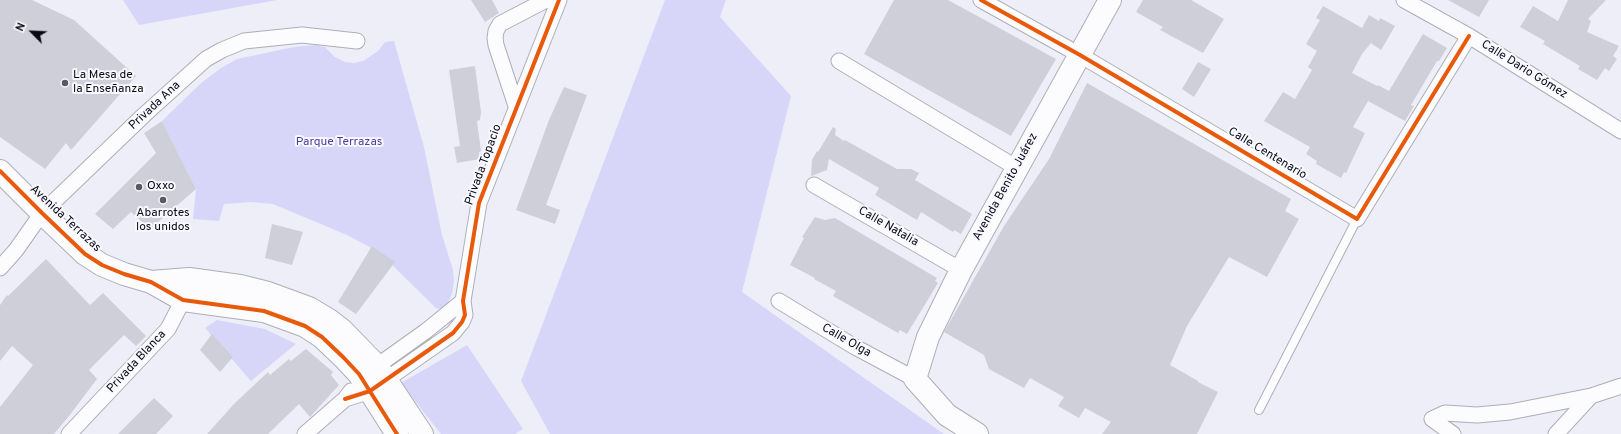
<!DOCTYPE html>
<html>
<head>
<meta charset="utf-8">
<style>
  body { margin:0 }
  #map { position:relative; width:1621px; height:434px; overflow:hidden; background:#eeeef9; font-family:Overpass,sans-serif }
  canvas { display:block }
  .north { position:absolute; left:12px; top:12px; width:40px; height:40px; -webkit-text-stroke:3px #f8f8ff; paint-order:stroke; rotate:294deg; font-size:11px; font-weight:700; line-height:16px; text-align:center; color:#0b0a14 }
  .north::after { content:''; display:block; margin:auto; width:14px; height:18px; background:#0b0a14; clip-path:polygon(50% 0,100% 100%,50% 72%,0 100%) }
</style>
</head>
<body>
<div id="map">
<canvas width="1621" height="434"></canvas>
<div class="north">N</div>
</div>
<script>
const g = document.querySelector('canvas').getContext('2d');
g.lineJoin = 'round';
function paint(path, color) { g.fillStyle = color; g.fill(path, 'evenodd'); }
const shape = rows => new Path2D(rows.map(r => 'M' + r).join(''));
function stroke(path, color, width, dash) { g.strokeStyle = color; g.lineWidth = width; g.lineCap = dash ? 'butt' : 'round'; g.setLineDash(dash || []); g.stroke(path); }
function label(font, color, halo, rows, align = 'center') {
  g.font = font + ' Overpass,sans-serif'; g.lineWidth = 4; g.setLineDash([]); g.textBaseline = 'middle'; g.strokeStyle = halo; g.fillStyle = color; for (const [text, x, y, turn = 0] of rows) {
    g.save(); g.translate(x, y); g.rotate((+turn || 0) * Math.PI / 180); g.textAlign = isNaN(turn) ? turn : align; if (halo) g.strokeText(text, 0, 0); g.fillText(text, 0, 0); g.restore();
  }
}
const green = shape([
  [123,0,277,0,139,25],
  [665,0,726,0,720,17,791,96,742,292,944,434,550,434,521,381],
  [394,41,424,147,442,235,453,270,454,281,452,293,447,306,443,310,436,308,379,252,347,235,273,204,251,202,224,204,219,221,193,219,196,189,162,121,200,84,221,68,237,59,294,47,315,45,325,47,335,57,345,62,354,63,363,61,378,51,385,42],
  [217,320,265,329,296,344,251,381,205,328],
  [467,345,523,429,515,434,441,434,401,383]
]);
const building = shape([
  [0,0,32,0,74,20,136,76,71,150,66,143,45,169,0,137],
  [471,0,492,0,499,13,485,22],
  [894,0,948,0,1056,59,1011,136,864,54],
  [1143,0,1191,0,1224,19,1203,53,1160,30,1163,27,1136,12],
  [1448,0,1489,0,1479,17],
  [1568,0,1606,0,1588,19,1591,21,1587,32,1619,46,1613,56,1617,59,1609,71,1605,68,1597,80,1578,69,1580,66,1543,44,1545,41,1520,27,1533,6,1558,21],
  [1323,6,1362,28,1369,15,1379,21,1380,18,1395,26,1381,50,1371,43,1362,54,1352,73,1377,86,1378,85,1389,91,1423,34,1447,48,1439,61,1437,61,1411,105,1414,106,1405,121,1368,101,1353,127,1365,133,1346,173,1344,172,1341,178,1316,164,1317,161,1306,154,1310,147,1264,121,1283,92,1295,99,1312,70,1308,67,1317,51,1306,44,1320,20,1316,18],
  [1198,62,1211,69,1194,97,1182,89],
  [475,66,481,112,480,120,477,121,481,151,479,152,480,159,457,163,454,147,460,146,449,70],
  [1087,83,1291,199,1285,211,1299,219,1267,277,1229,257,1187,326,1170,365,1198,381,1198,382,1218,392,1197,434,1102,434,1111,422,1085,408,1079,418,1058,406,1064,397,1030,378,1024,388,989,369,984,355,944,332,1004,226,1049,159],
  [564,87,587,95,546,205,560,210,555,224,516,210,549,120],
  [162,121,196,189,150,229,131,212,113,229,95,214,156,153,144,133],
  [833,127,836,129,835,135,844,141,845,140,897,169,911,169,919,173,915,180,972,214,961,234,954,230,953,232,921,212,917,220,875,195,879,188,829,159,827,170,811,176,812,160,817,151,818,152],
  [815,217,825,220,835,218,937,278,935,281,938,283,907,334,900,330,898,333,840,300,833,296,836,291,814,279,815,278,790,265,804,238,802,237],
  [272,224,303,232,292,265,265,258],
  [372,246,395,262,356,314,338,302],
  [46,259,90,305,103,293,146,336,136,346,124,335,89,370,97,379,69,416,54,434,0,434,0,407,33,365,12,346,0,361,0,305,7,295,8,296],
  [212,334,233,357,220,372,200,350],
  [306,349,333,372,331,375,339,385,310,417,299,404,268,434,207,434,234,404,268,372,270,375,289,359,291,361],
  [154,398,173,416,156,434,118,434]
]);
const lane = shape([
  [1259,410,1357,219]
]);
const street = shape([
  [981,0,1080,55,1357,219,1469,36],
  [1404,0,1469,36,1621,131],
  [839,61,1017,168],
  [516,106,496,45,495,38,496,31,500,24,546,0],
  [814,185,961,270],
  [0,268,16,250,42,213,144,115,206,59,222,50,244,41,302,35,357,41],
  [779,301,855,347,915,379],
  [370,371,426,331,463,301],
  [345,399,370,391,453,333,462,322,465,315,463,301,479,203,559,0],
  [69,434,168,329,183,300,185,292],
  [305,434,345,399,351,391],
  [1453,434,1432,419,1445,413,1477,415,1510,412,1591,396,1621,386],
  [1556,434,1591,396]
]);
const secondary = shape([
  [0,171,42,213,85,254,102,265,124,274,151,282,183,300,264,311,305,326,322,337,344,358,359,374,397,434],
  [151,282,189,279,240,286,268,293,309,308,329,320,342,330,377,366,422,434],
  [977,434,947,415,915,379,928,337,961,270,1110,0]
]);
const cycleway = shape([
  [981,0,1080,55,1357,219,1469,36],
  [0,171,42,213,85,254,102,265,124,274,151,282,183,300,264,311,305,326,322,337,344,358,359,374,397,434],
  [345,399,370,391,453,333,462,322,465,315,463,301,479,203,559,0]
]);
const markers = [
  [65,83,4,"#5a5a64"],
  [139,187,4,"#5a5a64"],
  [163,200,4,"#5a5a64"]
];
const streetNames = [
  ["Calle Dario Gómez",1524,70,32],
  ["Privada Ana",155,106,-43],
  ["Calle Centenario",1267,154,31],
  ["Privada Topacio",484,165,-70],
  ["Avenida Benito Juárez",1006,187,-61],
  ["Avenida Terrazas",65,219,43],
  ["Calle Natalia",888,227,30],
  ["Calle Olga",846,341,30],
  ["Privada Blanca",137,362,-47]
];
const poiNames = [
  ["La Mesa de",73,76],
  ["la Enseñanza",73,90],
  ["Oxxo",147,187],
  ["Abarrotes",163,214,"center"],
  ["los unidos",163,228,"center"]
];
const parkNames = [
  ["Parque Terrazas",339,143]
];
paint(green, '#d7d6f9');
paint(building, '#cfcfd9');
stroke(lane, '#aeaeb8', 10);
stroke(street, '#aeaeb8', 17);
stroke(secondary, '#aeaeb8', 24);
stroke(lane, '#fcfcfe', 8);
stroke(street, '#fcfcfe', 15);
stroke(secondary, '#fcfcfe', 22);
stroke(cycleway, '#e8590c', 4);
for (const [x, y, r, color] of markers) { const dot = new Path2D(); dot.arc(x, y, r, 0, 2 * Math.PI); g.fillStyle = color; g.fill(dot); stroke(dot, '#f8f8ff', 1.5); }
label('12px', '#0b0a14', '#f8f8ff', streetNames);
label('12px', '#0b0a14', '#f8f8ff', poiNames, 'left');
label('12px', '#4e3e9f', '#f8f8ff', parkNames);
</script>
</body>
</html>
